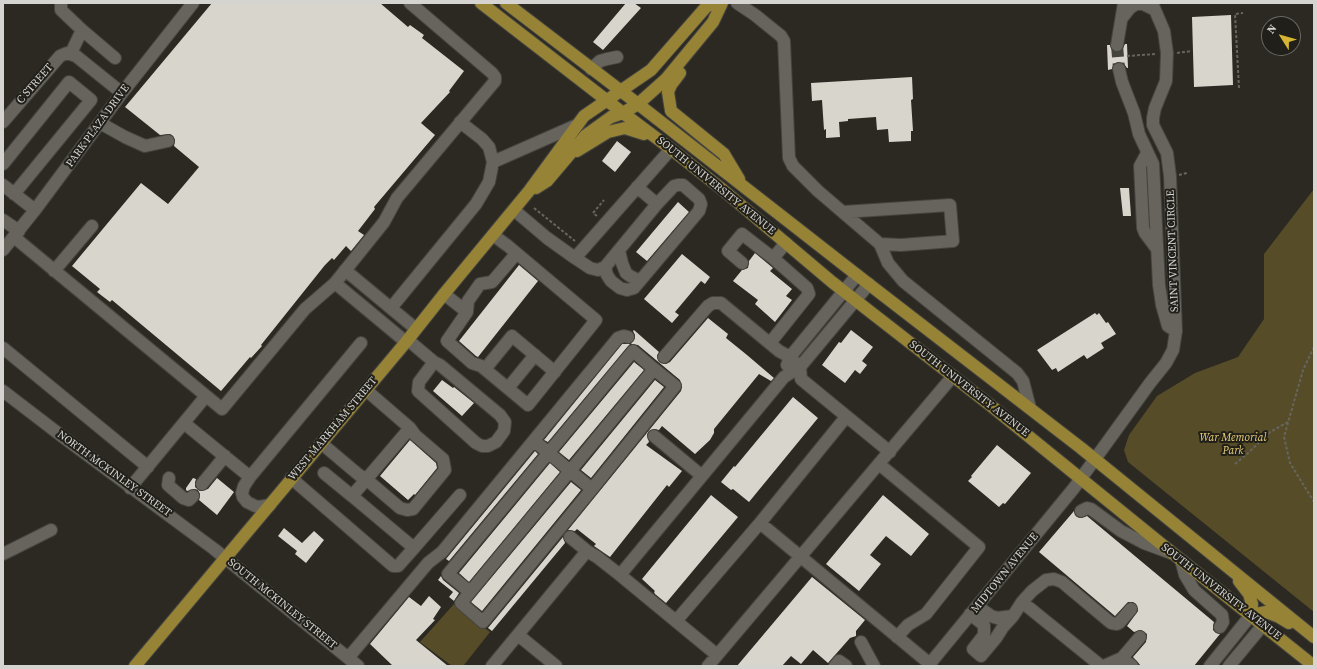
<!DOCTYPE html>
<html>
<head>
<meta charset="utf-8">
<style>
  body { margin:0 }
  #map { position:relative; width:1317px; height:669px; overflow:hidden; background:#2b2922; font-family:"Source Serif 4",serif }
  canvas { display:block }
  .frame { position:absolute; inset:0; border:4px solid #d5d4d0; pointer-events:none }
  .north { position:absolute; left:1261px; top:16px; width:40px; height:40px; box-sizing:border-box; background:#211f19; border:1px solid #696762; border-radius:50%; rotate:307deg; font-size:11px; font-weight:700; line-height:16px; text-align:center; color:#d5d4d0 }
  .north::after { content:''; display:block; margin:auto; width:14px; height:18px; background:#d6b534; clip-path:polygon(50% 0,100% 100%,50% 72%,0 100%) }
</style>
</head>
<body>
<div id="map">
<canvas width="1317" height="669"></canvas>
<div class="frame"></div>
<div class="north">N</div>
</div>
<script>
const g = document.querySelector('canvas').getContext('2d');
g.lineJoin = 'round';
function paint(path, color) { g.fillStyle = color; g.fill(path, 'evenodd'); }
const shape = rows => new Path2D(rows.map(r => 'M' + r).join(''));
function stroke(path, color, width, dash) { g.strokeStyle = color; g.lineWidth = width; g.lineCap = dash ? 'butt' : 'round'; g.setLineDash(dash || []); g.stroke(path); }
function label(font, color, halo, rows, align = 'center') {
  g.font = font + ' "Source Serif 4",serif'; g.lineWidth = 4; g.setLineDash([]); g.textBaseline = 'middle'; g.strokeStyle = halo; g.fillStyle = color; for (const [text, x, y, turn = 0] of rows) {
    g.save(); g.translate(x, y); g.rotate((+turn || 0) * Math.PI / 180); g.textAlign = isNaN(turn) ? turn : align; if (halo) g.strokeText(text, 0, 0); g.fillText(text, 0, 0); g.restore();
  }
}
const green = shape([
  [1314,189,1314,612,1128,462,1124,450,1129,435,1157,396,1195,373,1238,357,1264,319,1264,254],
  [454,604,490,632,464,665,452,666,420,642]
]);
const building = shape([
  [212,3,380,3,408,27,410,25,424,35,422,38,464,71,449,91,450,92,421,123,435,135,374,207,375,209,358,231,364,235,351,251,346,246,334,260,332,258,325,265,261,345,262,346,251,358,250,357,221,391,112,300,110,302,97,292,100,289,72,266,141,183,168,204,199,167,174,146,175,140,173,136,170,134,160,135,125,107],
  [626,3,634,3,641,8,603,50,593,42],
  [1231,15,1233,85,1194,87,1192,17],
  [1125,44,1127,44,1128,68,1127,68,1124,64,1118,62,1114,64,1112,69,1108,70,1107,45,1110,45,1112,50,1116,52,1122,50],
  [912,77,913,99,911,100,913,131,911,131,911,141,889,142,888,129,877,130,876,117,848,119,848,121,839,122,840,137,826,138,826,129,824,130,822,100,812,101,811,83],
  [617,141,631,152,615,172,602,161],
  [1120,188,1129,188,1131,216,1123,216],
  [678,202,689,212,647,261,636,252],
  [755,253,773,268,770,271,792,289,786,296,792,300,775,322,755,304,758,300,733,281,742,270,748,268,749,261],
  [682,254,710,277,705,284,701,281,675,312,679,315,672,323,644,299],
  [519,265,538,281,478,357,476,356,459,341],
  [1095,313,1097,315,1099,313,1106,323,1108,322,1116,334,1101,343,1104,348,1087,359,1084,355,1058,372,1056,368,1052,370,1037,350],
  [708,318,728,334,726,338,747,355,774,378,771,381,759,374,714,429,714,433,710,440,695,454,662,426,659,430,655,429,649,431,647,435,649,442,646,445,682,471,669,487,667,485,610,557,594,546,596,544,577,529,575,531,568,530,681,391,682,387,680,380,638,345,631,344,635,338,635,335,633,331,634,330,659,352,657,356,659,362,666,364,670,362],
  [851,330,873,347,862,361,867,365,860,374,855,370,845,383,822,365,839,342,841,343],
  [622,344,630,344,548,442,544,440],
  [634,362,644,370,569,460,559,452],
  [442,380,453,388,454,387,474,403,462,416,433,391],
  [655,380,664,387,591,478,581,470],
  [793,397,818,418,749,502,733,489,731,490,721,482,734,466,735,467],
  [410,440,436,463,437,468,415,495,414,494,408,500,380,476],
  [997,445,1031,473,1005,504,1003,503,999,507,968,481,972,477,971,476],
  [535,451,538,454,449,561,446,559],
  [550,463,560,472,469,582,459,573],
  [193,478,196,479,195,483,195,487,200,491,208,489,217,478,234,492,217,515,199,500,200,494,198,490,195,489,187,491,186,490,186,488],
  [571,482,581,490,482,611,471,602],
  [711,495,738,517,666,603,655,594,654,592,655,591,642,579],
  [883,495,929,534,911,556,886,536,870,555,881,564,859,591,826,564],
  [1074,511,1075,515,1077,517,1081,518,1087,516,1214,622,1213,626,1213,630,1216,633,1220,634,1194,666,1141,666,1133,657,1146,642,1147,634,1141,630,1134,632,1127,626,1138,611,1136,604,1133,602,1128,602,1115,616,1039,552],
  [284,528,302,543,314,531,324,540,306,563,295,554,297,551,278,536],
  [563,537,565,543,492,631,488,628],
  [441,576,443,580,459,593,454,601,449,597,453,592,438,580],
  [812,577,865,620,856,631,856,636,850,638,828,663,813,650,801,664,791,656,782,666,737,666],
  [429,596,441,607,433,619,435,620,416,640,448,666,393,666,370,644,409,597,421,606]
]);
const minorTunnel = shape([
  [1117,45,1119,69]
]);
const path = shape([
  [1177,53,1192,51],
  [1127,56,1156,54],
  [1239,88,1235,14,1243,13],
  [1179,175,1187,173],
  [534,208,575,241],
  [597,216,593,213,604,200],
  [1314,347,1303,370,1284,437,1290,463,1314,502],
  [1235,464,1247,454,1270,432,1288,422]
]);
const minor = shape([
  [61,3,61,10,82,30,71,53],
  [737,3,755,15,781,36,784,41,789,158,793,166,818,191,880,244,901,245,953,241,950,205,843,212],
  [1122,18,1130,8,1136,4,1143,4,1155,10],
  [82,30,115,58],
  [1117,45,1124,3],
  [591,69,600,61,607,59,617,57],
  [1119,69,1122,82,1134,113,1139,134,1153,164,1159,285,1162,305,1168,326,1176,331],
  [3,122,60,56,67,53,76,56,122,93],
  [100,123,125,137,145,146,168,141],
  [1147,153,1140,166,1143,228,1145,233,1157,249],
  [493,162,577,125],
  [3,164,69,82,91,100,14,194],
  [3,185,35,210],
  [637,187,657,204],
  [514,210,547,238,575,258,590,268,598,270,605,267,657,204,674,186,678,185,683,185,699,199,701,204,699,211,634,288,627,290,620,288,611,281,607,275,605,267],
  [3,220,19,231],
  [493,235,508,246,596,320,528,405,481,366,472,363,447,341,467,312,468,301,480,284,492,282,516,254],
  [14,237,222,409,305,309,335,283,384,222,397,198,495,81,495,77,492,73,410,3],
  [880,244,888,263,903,281,1017,373,1023,381,1030,408],
  [3,250,35,210,122,93,193,3],
  [619,250,622,263,626,273,630,276,640,281],
  [575,258,671,149],
  [742,263,728,251,742,234,773,258],
  [345,270,416,329],
  [54,271,92,226],
  [335,283,406,342],
  [444,294,467,312],
  [391,308,476,204,489,182,493,162,489,147,482,139,460,122],
  [408,340,434,362,440,365,500,415,505,422,504,431,496,442,488,446,482,446,476,443,418,391,419,382,434,362],
  [770,343,809,294,807,288,773,258,786,243],
  [3,348,148,467],
  [664,357,708,306,713,303,721,303,779,351,790,357,800,367,801,379,890,452],
  [787,365,790,357,857,275],
  [485,369,512,336,555,372],
  [508,388,535,355],
  [3,391,63,437,214,549,358,666],
  [184,423,250,477],
  [654,436,702,476],
  [534,441,549,453,570,471,592,489,483,622,461,603,570,471,654,369,675,386,592,489],
  [321,443,359,475,366,479,400,508,407,510,413,509,445,470,443,459,415,435,410,428,366,390],
  [879,464,979,547,926,614,908,625,897,637],
  [324,473,352,496,410,428],
  [169,478,168,485,183,498,189,500,193,496],
  [291,478,393,566,398,566,414,548,352,496],
  [202,484,225,456],
  [130,488,206,396],
  [270,505,259,507,255,506,247,502,243,497,242,493,244,486,250,477,361,343],
  [1081,511,1087,508,1091,509,1121,531,1144,543,1171,553],
  [760,523,930,664],
  [570,537,587,551],
  [414,548,460,495],
  [3,554,51,530],
  [1181,560,1185,575,1194,590,1222,615,1223,622,1220,627],
  [620,575,784,377,800,367,869,284],
  [470,592,448,574,633,351,654,369],
  [1022,602,1101,666],
  [977,606,991,616,997,618,1013,616],
  [970,614,984,625,984,635,973,649,981,656,996,638,1003,627,1013,616,1022,602,1032,591,1046,580,1054,579,1062,582,1111,623,1117,624,1119,623,1131,609],
  [676,621,760,523,846,417],
  [518,635,556,666],
  [861,642,874,666],
  [348,658,428,563,442,552,618,338,624,336,628,337],
  [1122,658,1132,666],
  [492,666,587,551,597,557,620,575,717,655],
  [708,666,953,376],
  [835,666,839,661,846,666],
  [928,666,1074,488,1150,383,1166,363,1173,350,1176,331,1170,176,1167,153,1153,125,1153,118,1155,108,1166,81,1167,53,1164,31,1152,3],
  [1104,666,1122,658,1140,637],
  [1210,666,1251,615],
  [1229,666,1263,625]
]);
const major = shape([
  [481,3,623,113,671,149,723,190,832,282,990,405,1181,560,1314,666],
  [506,3,638,104,857,275,1081,448,1314,637],
  [680,73,671,85,668,92,671,111,724,154,739,179],
  [577,151,608,132,625,128,644,134],
  [536,188,547,181,586,135,611,117,623,113,638,104,666,79,713,22,722,3],
  [1239,581,1249,594,1252,604,1251,615,1266,612,1279,617,1289,623],
  [135,666,406,342,444,294,529,191,584,116,651,70,706,7,713,3]
]);
const streetNames = [
  ["C STREET",35,84,-49],
  ["PARK PLAZA DRIVE",98,126,-54],
  ["SOUTH UNIVERSITY AVENUE",716,186,39],
  ["SAINT VINCENT CIRCLE",1173,251,-92],
  ["SOUTH UNIVERSITY AVENUE",969,389,38],
  ["WEST MARKHAM STREET",333,429,-50],
  ["NORTH MCKINLEY STREET",114,474,36],
  ["MIDTOWN AVENUE",1005,573,-51],
  ["SOUTH UNIVERSITY AVENUE",1221,592,38],
  ["SOUTH MCKINLEY STREET",282,604,39]
];
const parkNames = [
  ["War Memorial",1233,438],
  ["Park",1233,451]
];
paint(green, '#564c28');
paint(building, '#d8d5cd');
stroke(minorTunnel, '#44433c', 12, [12, 6]);
stroke(minor, '#45443f', 14);
stroke(major, '#45443f', 14);
stroke(path, '#67655f', 2, [3, 2]);
stroke(minor, '#66645c', 12);
stroke(major, '#968336', 12);
label('11px', '#d5d4d0', '#211f19', streetNames);
label('italic 11px', '#e9d077', '#211f19', parkNames);
</script>
</body>
</html>
